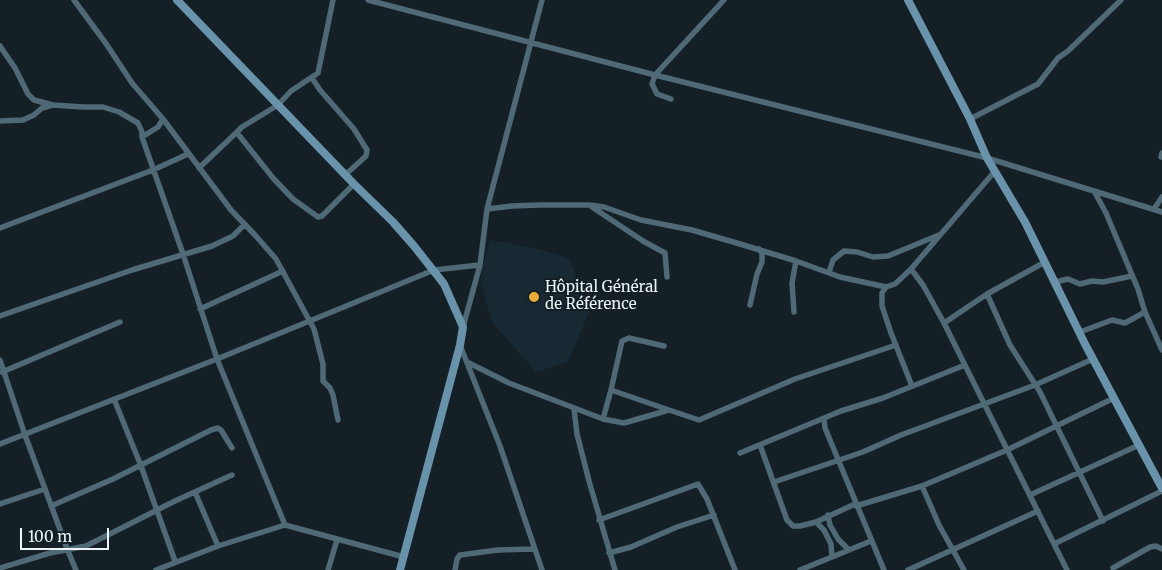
<!DOCTYPE html>
<html>
<head>
<meta charset="utf-8">
<style>
  body { margin:0 }
  #map { position:relative; width:1162px; height:570px; overflow:hidden; background:#152026; font-family:Merriweather,serif }
  canvas { display:block }
  .scale { position:absolute; left:20px; top:528px; width:89px; height:22px; box-sizing:border-box; border:2px solid #ecf4f8; border-top:0; padding-left:6px; font-size:15px; line-height:18px; white-space:nowrap; color:#ecf4f8; -webkit-text-stroke:4px #152026; paint-order:stroke }
</style>
</head>
<body>
<div id="map">
<canvas width="1162" height="570"></canvas>
<div class="scale">100 m</div>
</div>
<script>
const g = document.querySelector('canvas').getContext('2d');
g.lineJoin = 'round';
function paint(path, color) { g.fillStyle = color; g.fill(path, 'evenodd'); }
const shape = rows => new Path2D(rows.map(r => 'M' + r).join(''));
function stroke(path, color, width, dash) { g.strokeStyle = color; g.lineWidth = width; g.lineCap = dash ? 'butt' : 'round'; g.setLineDash(dash || []); g.stroke(path); }
function label(font, color, halo, rows, align = 'center') {
  g.font = font + ' Merriweather,serif'; g.lineWidth = 4; g.setLineDash([]); g.textBaseline = 'middle'; g.strokeStyle = halo; g.fillStyle = color; for (const [text, x, y, turn = 0] of rows) {
    g.save(); g.translate(x, y); g.rotate((+turn || 0) * Math.PI / 180); g.textAlign = isNaN(turn) ? turn : align; if (halo) g.strokeText(text, 0, 0); g.fillText(text, 0, 0); g.restore();
  }
}
const built = shape([
  [490,240,535,248,569,258,589,312,568,362,536,372,492,322,481,282,482,269]
]);
const street = shape([
  [74,0,107,45,132,83,163,119,231,210,255,235,276,259,314,329,323,364,323,381,330,388,333,395,338,420],
  [333,0,318,73,291,91,278,105,242,127,238,131,238,134,273,178,293,199,318,217,322,216,354,184],
  [368,0,655,75,987,158,1162,212],
  [0,46,15,68,28,94,34,100,53,105],
  [312,78,320,90,354,129,367,150,366,156,345,175],
  [671,99,657,94,652,84,655,75,724,0],
  [970,119,1038,84,1058,58,1068,51,1121,0],
  [0,121,23,120,34,115,42,108,53,105,83,107,103,107,119,112,138,123,142,132,142,137,183,254,217,359,285,525],
  [142,137,158,127,163,119],
  [1161,157,1162,153],
  [199,168,238,131],
  [1094,191,1106,213,1138,289,1145,312,1162,350],
  [592,207,643,241,665,253,667,277],
  [487,209,512,206,540,205,590,205,604,207,641,220,692,230,740,244,796,261,840,277,886,287,895,284,911,269,995,171],
  [1154,209,1162,197],
  [0,228,153,170,188,154],
  [911,269,923,285,944,323,1067,570],
  [829,272,833,260,844,251,857,252,873,257,888,256,939,235],
  [1056,282,1068,279,1080,284,1092,281,1103,282,1132,276],
  [886,287,882,293,882,306,891,333,912,386],
  [987,294,1010,345,1040,392,1103,521],
  [750,305,757,274,762,262,762,253,759,249],
  [200,309,283,271],
  [794,312,792,283,796,261],
  [0,316,132,270,212,246,233,236,244,225],
  [944,323,987,294,1045,262],
  [463,327,480,265,487,209,542,0],
  [1080,332,1112,320,1125,323,1145,312],
  [460,345,500,446,542,570],
  [0,360,25,435,68,551,76,570],
  [469,363,509,383,603,419,624,423,669,410,699,420,795,379,896,345],
  [2,372,120,322],
  [611,390,622,341,629,338,664,346],
  [114,399,141,466,175,561],
  [574,409,577,434,589,481,615,570],
  [603,419,611,390,669,410],
  [824,419,825,428,884,570],
  [0,444,217,359,434,270,480,265],
  [760,445,787,520,793,526,800,526,816,522,855,504],
  [740,453,841,411,883,398,965,365],
  [774,482,863,452,901,435,1035,385,1093,359],
  [922,486,939,525,964,570],
  [195,492,218,546],
  [1030,495,1139,445],
  [0,504,45,489],
  [51,506,113,479,211,430,218,428,221,430,232,448],
  [856,506,922,486,1007,450,1114,398],
  [828,515,830,525,838,539,849,550],
  [599,520,698,484,707,499,735,570],
  [816,522,824,530,831,544,832,557],
  [1054,544,1162,491],
  [609,553,631,547,677,527,714,515],
  [0,568,50,553,86,546,175,501,232,475],
  [1113,568,1150,547,1156,546,1162,549],
  [156,570,218,546,285,525,404,557],
  [328,570,337,540],
  [455,570,457,559,460,555,498,550,533,549],
  [800,570,871,541],
  [908,570,1038,511]
]);
const secondary = shape([
  [177,0,354,184,393,222,414,246,444,284,463,327,460,345,400,570],
  [908,0,970,119,987,158,1025,222,1086,346,1162,488]
]);
const markers = [
  [534,297,6,"#e7ac37"]
];
const poiNames = [
  ["Hôpital Général",545,288],
  ["de Référence",545,305]
];
paint(built, '#182933');
stroke(street, '#4f6977', 5.5);
stroke(secondary, '#6993aa', 8);
for (const [x, y, r, color] of markers) { const dot = new Path2D(); dot.arc(x, y, r, 0, 2 * Math.PI); g.fillStyle = color; g.fill(dot); stroke(dot, '#152026', 2); }
label('15px', '#ecf4f8', '#152026', poiNames, 'left');
</script>
</body>
</html>
